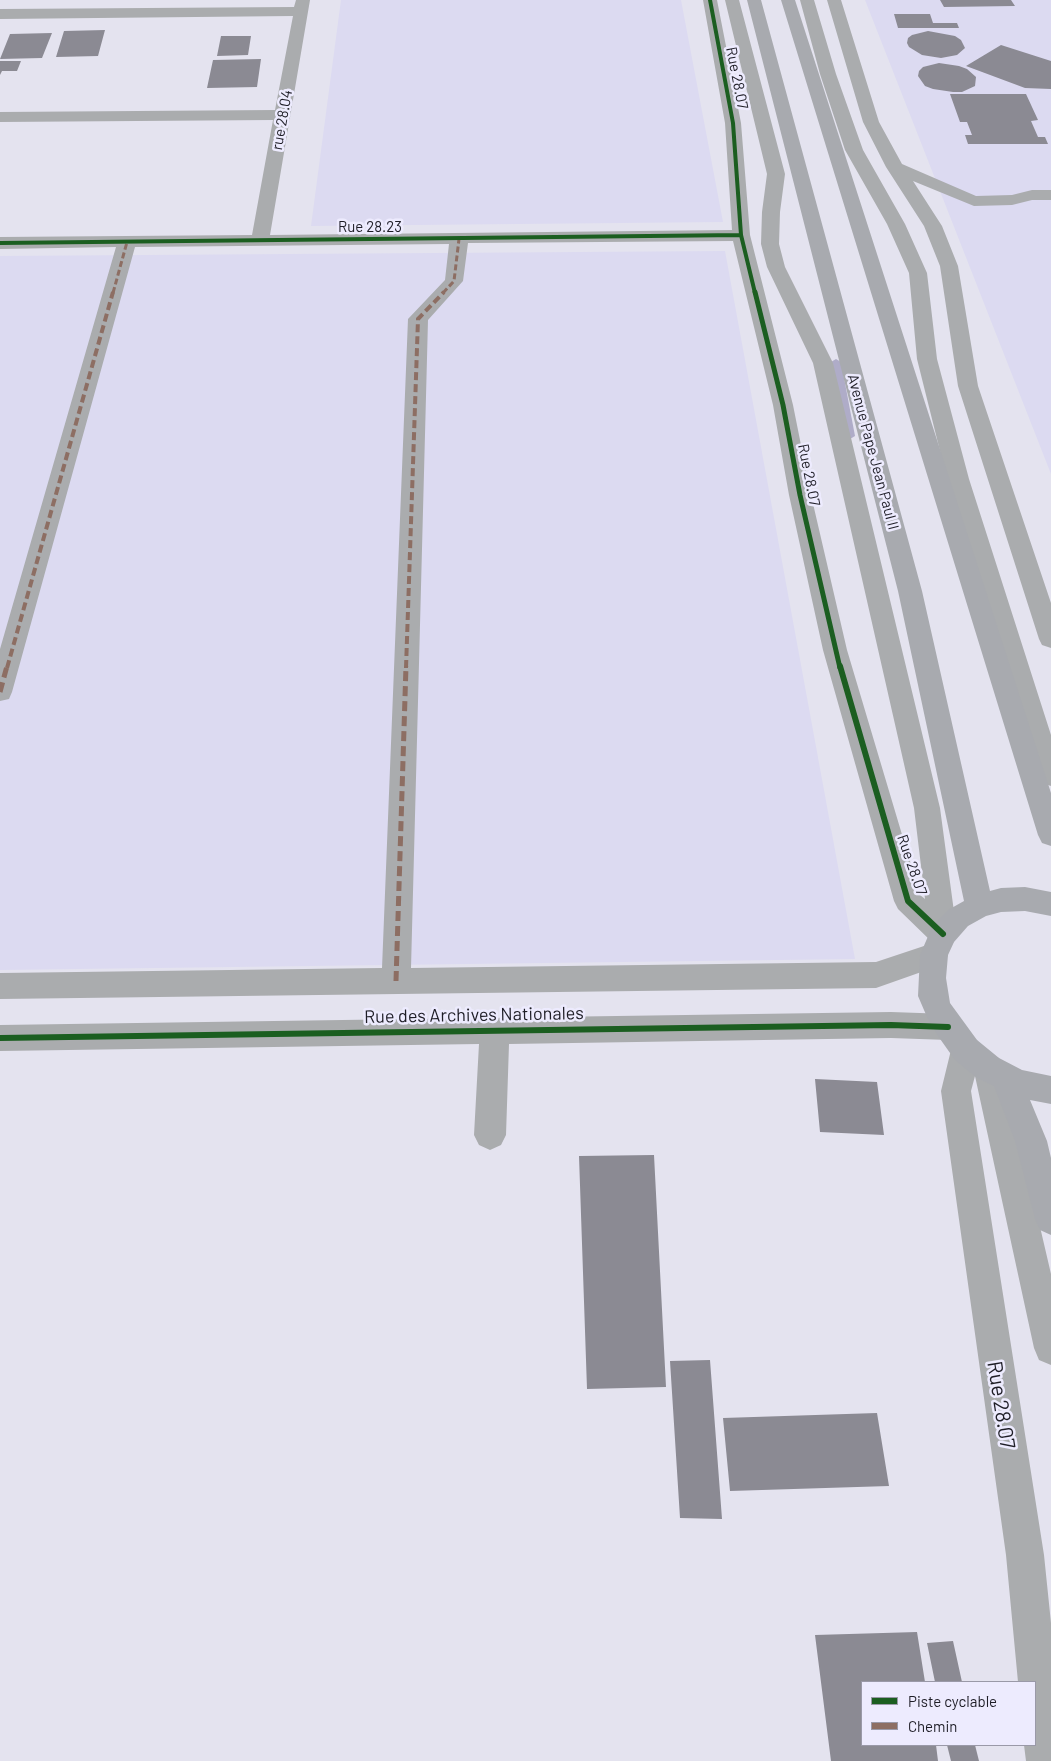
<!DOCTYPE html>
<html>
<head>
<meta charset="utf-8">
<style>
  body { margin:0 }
  #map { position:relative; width:1051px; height:1761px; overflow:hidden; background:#e4e3ef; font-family:Barlow,sans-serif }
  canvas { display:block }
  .legend { position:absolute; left:861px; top:1681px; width:175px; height:65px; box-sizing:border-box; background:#edebfe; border:1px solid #9a99a8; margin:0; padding:6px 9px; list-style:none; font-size:15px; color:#1e1d26 }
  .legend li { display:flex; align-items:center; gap:10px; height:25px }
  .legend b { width:25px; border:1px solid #9a99a8 }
</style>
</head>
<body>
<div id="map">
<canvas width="1051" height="1761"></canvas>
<ul class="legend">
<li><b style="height:6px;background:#1b5e20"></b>Piste cyclable</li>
<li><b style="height:6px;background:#8d6e63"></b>Chemin</li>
</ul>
</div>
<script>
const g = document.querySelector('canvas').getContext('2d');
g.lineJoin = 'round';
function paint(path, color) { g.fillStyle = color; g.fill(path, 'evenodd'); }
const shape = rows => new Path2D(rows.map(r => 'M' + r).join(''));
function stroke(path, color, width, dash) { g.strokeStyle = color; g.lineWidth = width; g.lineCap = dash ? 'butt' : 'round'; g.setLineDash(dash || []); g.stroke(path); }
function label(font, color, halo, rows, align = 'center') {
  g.font = font + ' Barlow,sans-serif'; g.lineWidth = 5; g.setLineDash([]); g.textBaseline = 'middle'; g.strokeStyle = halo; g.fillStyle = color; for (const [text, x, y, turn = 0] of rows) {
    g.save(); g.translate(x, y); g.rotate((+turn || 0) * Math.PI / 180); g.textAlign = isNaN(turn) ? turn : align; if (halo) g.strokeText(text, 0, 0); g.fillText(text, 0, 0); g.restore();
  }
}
const built = shape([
  [341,0,681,0,723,222,311,226],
  [865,0,1051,0,1051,474],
  [725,251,855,959,0,970,0,256]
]);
const stream = shape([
  [836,359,841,362,855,436,850,439,845,436,831,362,836,359]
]);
const building = shape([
  [940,0,1011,0,1015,6,944,7],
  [894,14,930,14,933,23,957,23,959,28,898,28],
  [105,30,98,56,56,57,64,31],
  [928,31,955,36,961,40,965,48,957,55,941,58,922,55,909,47,907,43,908,38,912,35],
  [52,33,42,58,0,59,10,34],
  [221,36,251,36,248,55,217,56],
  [1001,45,1051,61,1051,89,1025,88,966,66],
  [261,59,257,87,207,88,213,60],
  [0,61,21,61,17,71,2,71,0,75],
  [939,63,959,66,967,69,976,77,975,86,962,92,953,92,933,89,925,86,918,76,919,71,923,67],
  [950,94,1026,94,1038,120,1031,121,1038,137,1045,137,1048,144,968,144,965,135,972,135,967,122,960,122],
  [815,1079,877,1082,884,1135,820,1132],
  [654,1155,666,1387,587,1389,579,1156],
  [710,1360,722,1519,680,1518,670,1361],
  [877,1413,889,1486,730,1491,723,1418],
  [917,1632,925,1682,862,1682,862,1745,936,1745,938,1761,831,1761,815,1635],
  [953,1641,962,1682,935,1682,927,1643],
  [947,1745,975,1745,979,1761,951,1761]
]);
const minor = shape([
  [296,0,310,0,270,235,732,230,725,123,703,0,717,0,741,123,750,235,793,405,811,495,847,650,920,895,925,899,914,808,813,363,767,267,761,244,762,212,767,174,725,0,739,0,785,174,780,212,779,244,785,267,833,363,940,808,957,934,953,943,944,946,948,955,944,964,876,988,0,999,0,973,382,968,408,319,445,280,449,244,135,247,12,692,9,699,0,701,0,649,116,247,0,249,0,237,252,235,273,120,0,122,0,112,275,110,293,16,0,19,0,9,294,7,296,0],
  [733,241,773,405,789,495,823,650,894,901,898,909,933,943,876,962,411,968,428,320,463,281,468,243,733,241],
  [800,0,814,0,836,74,863,150,905,224,927,273,937,359,969,479,1051,735,1051,786,1042,783,1038,776,947,479,917,359,909,273,887,224,845,150,820,74,800,0],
  [827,0,841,0,879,122,902,164,976,196,1012,195,1032,190,1051,190,1051,200,1032,200,1012,205,974,206,913,181,942,226,958,266,978,386,1051,603,1051,648,1042,645,1039,639,958,386,940,266,924,226,886,167,863,122,827,0],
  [891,1012,948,1014,958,1018,963,1027,958,1036,948,1040,891,1038,509,1044,506,1135,501,1145,490,1150,479,1145,474,1135,479,1044,0,1051,0,1025,891,1012],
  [966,1036,977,1040,981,1050,979,1057,988,1054,999,1058,1003,1068,1051,1274,1051,1365,1039,1360,1034,1348,975,1076,971,1091,1044,1555,1051,1623,1051,1761,1026,1761,1024,1745,1035,1745,1035,1682,1018,1682,1006,1555,941,1091,951,1050,955,1040,966,1036]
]);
const highway = shape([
  [747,0,761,0,922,591,990,891,1001,888,1025,887,1051,892,1051,916,1025,911,1001,912,986,916,968,926,954,942,948,955,946,978,950,1003,977,1040,999,1058,1022,1070,1051,1076,1051,1104,1030,1100,1047,1141,1051,1158,1051,1235,1040,1230,1035,1219,1015,1141,994,1086,977,1078,955,1060,938,1036,927,1017,918,996,920,955,929,934,933,925,948,910,964,901,898,591,747,0],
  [781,0,795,0,1051,793,1051,846,1042,843,1038,835,781,0]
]);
const quietFar2 = shape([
  [113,293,127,242],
  [443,293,454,281,459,239]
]);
const quietFar1 = shape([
  [7,668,113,292],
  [406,668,418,319,444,292]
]);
const quiet = shape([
  [0,692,7,666],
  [396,981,406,666]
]);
const cyclewayFar2 = shape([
  [710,0,733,123,741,235,755,293],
  [0,243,741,235]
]);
const cyclewayFar1 = shape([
  [755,292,783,405,800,495,840,668]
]);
const cycleway = shape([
  [840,666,908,901,943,934],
  [0,1038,891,1025,948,1027]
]);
const farStreetnames = [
  ["Rue 28.07",737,78,79],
  ["rue 28.04",282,120,-80],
  ["Rue 28.23",370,227],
  ["Avenue Pape Jean Paul II",873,452,75],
  ["Rue 28.07",809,475,79],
  ["Rue 28.07",912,865,71]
];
const streetNames = [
  ["Rue des Archives Nationales",474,1015,-1]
];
const nearStreetnames = [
  ["Rue 28.07",1001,1405,81]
];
paint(built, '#dcdaf1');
paint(stream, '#afacc8');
paint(building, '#8b8a93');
paint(minor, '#aaacae');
paint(highway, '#a8aaaf');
stroke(quietFar2, '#8d6e63', 3, [6, 3]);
stroke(quietFar1, '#8d6e63', 4, [8, 4]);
stroke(quiet, '#8d6e63', 5, [10, 5]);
stroke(cyclewayFar2, '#1b5e20', 4);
stroke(cyclewayFar1, '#1b5e20', 5);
stroke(cycleway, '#1b5e20', 6);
label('15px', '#1e1d26', '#edebfe', farStreetnames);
label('18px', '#1e1d26', '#edebfe', streetNames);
label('21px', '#1e1d26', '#edebfe', nearStreetnames);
</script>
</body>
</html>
